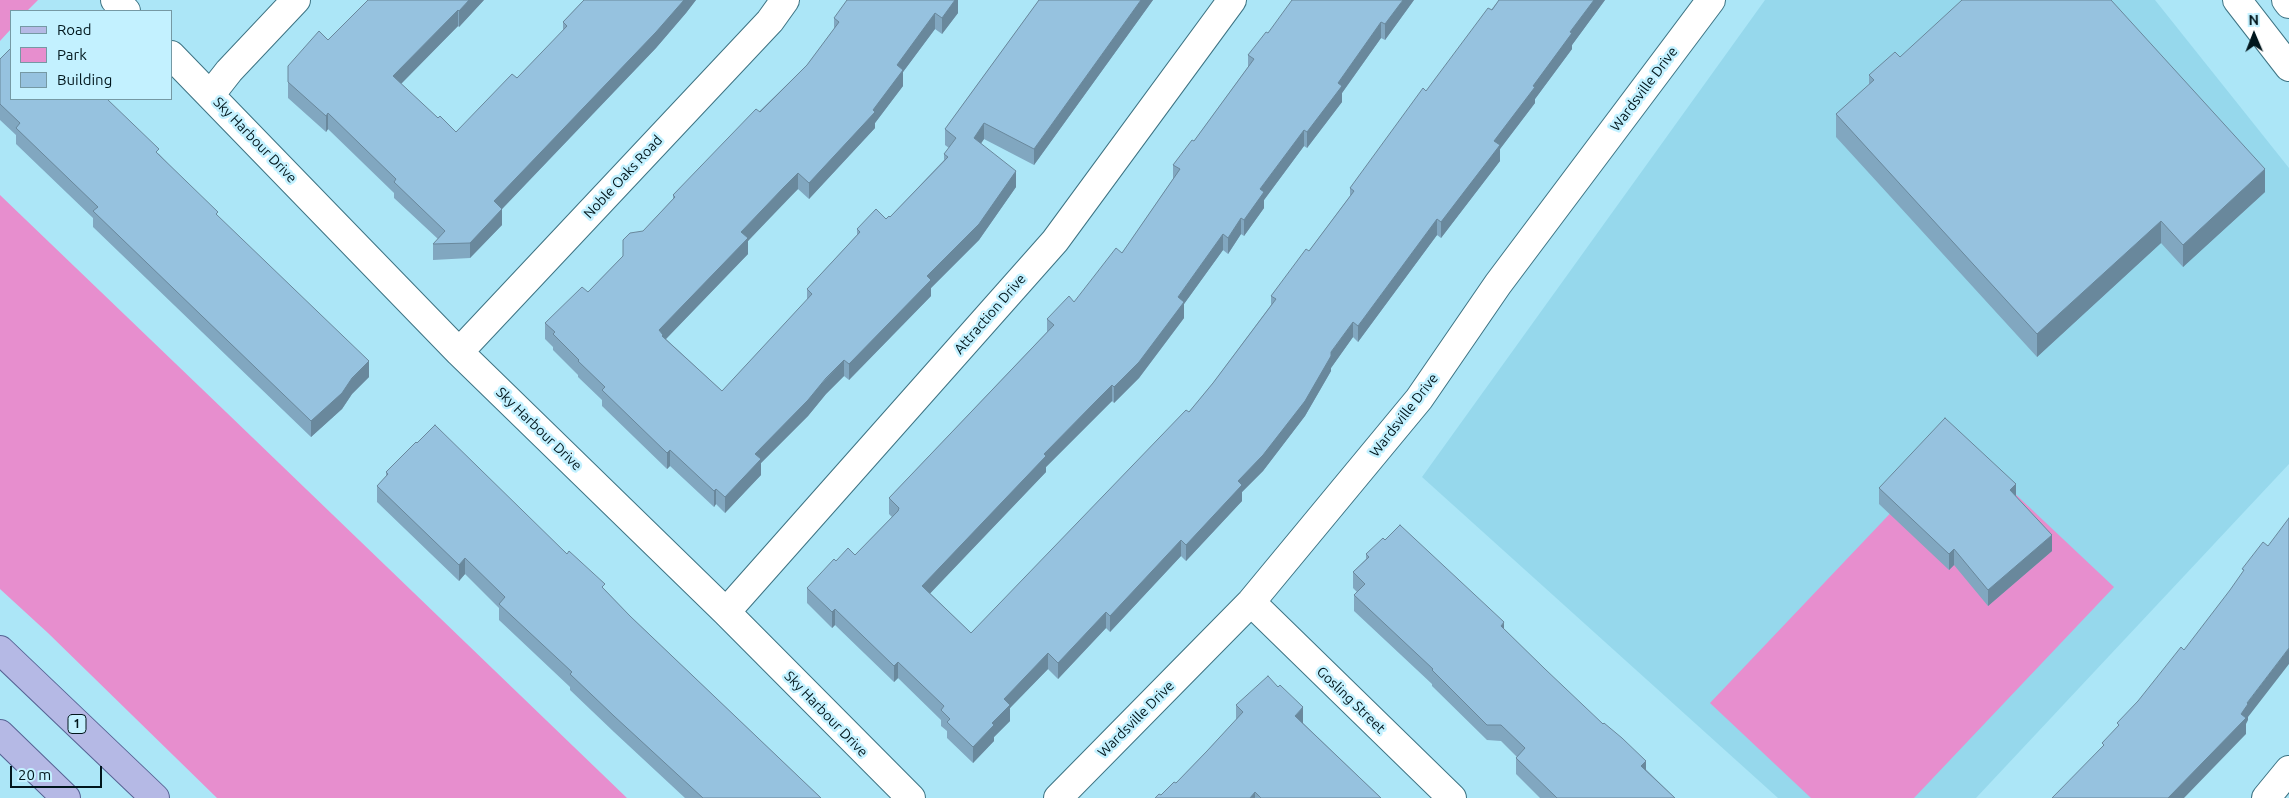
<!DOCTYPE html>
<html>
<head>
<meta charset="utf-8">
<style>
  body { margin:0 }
  #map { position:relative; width:2289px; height:798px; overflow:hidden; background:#ace6f7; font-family:Ubuntu,sans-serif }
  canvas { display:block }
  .legend { position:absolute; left:10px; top:10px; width:162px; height:90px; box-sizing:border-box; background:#c3f1ff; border:1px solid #7599a4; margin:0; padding:6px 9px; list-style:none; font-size:15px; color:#01161c }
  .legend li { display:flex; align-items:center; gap:10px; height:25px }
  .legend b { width:25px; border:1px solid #7599a4 }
  .north { position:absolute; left:2229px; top:10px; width:50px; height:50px; -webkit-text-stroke:4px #c3f1ff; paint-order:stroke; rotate:359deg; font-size:14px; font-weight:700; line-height:20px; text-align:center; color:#01161c }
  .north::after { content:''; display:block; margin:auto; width:18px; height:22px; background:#01161c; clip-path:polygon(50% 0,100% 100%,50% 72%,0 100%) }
  .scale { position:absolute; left:10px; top:766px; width:92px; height:22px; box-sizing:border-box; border:2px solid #01161c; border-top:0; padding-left:6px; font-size:15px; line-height:18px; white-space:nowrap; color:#01161c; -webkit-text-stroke:4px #c3f1ff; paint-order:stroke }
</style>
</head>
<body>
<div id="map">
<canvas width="2289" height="798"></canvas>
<ul class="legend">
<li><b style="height:6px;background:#b5b9e5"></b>Road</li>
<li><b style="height:14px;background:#e78ece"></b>Park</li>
<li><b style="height:14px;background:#96c2df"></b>Building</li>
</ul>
<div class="north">N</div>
<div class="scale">20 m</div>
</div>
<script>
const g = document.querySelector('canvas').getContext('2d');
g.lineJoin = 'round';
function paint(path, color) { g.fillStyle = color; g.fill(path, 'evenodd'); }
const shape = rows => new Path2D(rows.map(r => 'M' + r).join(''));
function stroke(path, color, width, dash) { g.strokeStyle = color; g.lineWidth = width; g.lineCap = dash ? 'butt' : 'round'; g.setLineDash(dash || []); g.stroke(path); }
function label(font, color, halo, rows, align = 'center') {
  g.font = font + ' Ubuntu,sans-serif'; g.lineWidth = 5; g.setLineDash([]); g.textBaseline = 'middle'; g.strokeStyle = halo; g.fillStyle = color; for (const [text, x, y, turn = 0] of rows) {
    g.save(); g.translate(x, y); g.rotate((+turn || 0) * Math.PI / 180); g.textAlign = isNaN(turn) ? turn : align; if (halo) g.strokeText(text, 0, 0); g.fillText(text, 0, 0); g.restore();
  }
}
const built = shape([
  [1765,0,2155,0,2289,168,2289,464,1976,798,1778,798,1422,477]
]);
const green = shape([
  [0,0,38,0,27,11,11,11,11,29,0,41],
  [0,195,226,412,627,798,217,798,48,633,0,589],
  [1959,441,2114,587,1914,798,1811,798,1710,703]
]);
const minor = shape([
  [115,0,126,11],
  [2237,0,2289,67],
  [2286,0,2289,4],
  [171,55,459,352,726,612,911,798],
  [211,94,229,71,296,0],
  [459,352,770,21,785,0],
  [1251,602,1452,798],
  [726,612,1055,241,1232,0],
  [1058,798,1251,602,1419,399,1498,284,1711,0],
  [2266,798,2289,770]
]);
const major = shape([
  [0,650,155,798],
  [0,734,66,798]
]);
const wall = shape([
  [484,0,459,27,458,26,401,84,438,118,456,132,517,78,563,31,563,22,584,0,696,0,686,13,656,48,502,209,502,225,470,258,433,260,433,244,438,239,394,198,394,193,328,129,326,132,288,98,288,66,328,40],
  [958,0,958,13,942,34,935,29,903,72,903,86,875,123,875,128,809,199,798,189,784,202,748,241,748,254,666,339,722,391,807,300,807,289,857,235,857,229,890,217,944,160,944,154,949,148,945,145,945,129,1039,0,1153,0,1034,165,984,139,981,143,1016,187,979,240,931,288,931,296,849,380,844,376,826,394,808,416,761,463,761,475,725,513,716,504,714,507,670,466,667,469,602,406,602,400,578,377,578,375,553,350,553,347,545,339,545,323,588,292,623,256,643,231,673,199,673,195,807,65,834,29,834,18],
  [1414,0,1385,40,1381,38,1342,93,1342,102,1307,148,1304,146,1264,200,1264,208,1244,236,1241,234,1228,254,1223,250,1184,304,1184,318,1139,378,1114,403,1112,401,1046,467,1046,472,930,593,971,633,1189,412,1213,383,1271,305,1271,296,1309,251,1350,196,1350,188,1426,91,1499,0,1605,0,1572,45,1572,49,1535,99,1535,103,1500,149,1500,161,1441,238,1437,235,1358,342,1353,337,1331,368,1331,371,1305,416,1263,471,1242,492,1242,501,1186,561,1181,556,1110,632,1106,628,1058,679,1048,669,1010,708,1010,721,994,737,994,741,973,763,947,738,947,731,941,726,941,720,898,678,894,682,835,625,832,628,807,603,807,588,836,561,855,555,892,517,889,514,889,498,1047,332,1047,319,1074,302,1122,253,1173,179,1173,165,1194,141,1248,67,1248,55,1268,33],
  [1900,57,2265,192,2183,267,2161,243,2037,357,1836,137,1836,114,1869,85,1869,75],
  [0,59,159,154,369,377,352,394,342,409,311,437,93,227,93,218,16,144,16,135,0,120],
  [386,472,605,590,630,616,821,798,685,798,614,732,570,690,570,687,499,620,499,608,465,574,459,581,377,502,377,486,386,477],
  [1879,488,2016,496,2052,551,1988,606,1954,565,1949,570,1879,504],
  [1385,540,1504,629,1675,798,1540,798,1516,774,1516,758,1517,757,1501,741,1487,740,1432,686,1432,684,1354,611,1354,595,1357,592,1353,588,1353,572,1366,559,1366,554],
  [1236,705,1303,723,1381,798,1155,798,1161,795,1176,783,1207,751,1236,720]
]);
const shadedWall = shape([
  [469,0,484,0,459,27,459,11],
  [684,0,696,0,686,13,656,48,502,209,502,225,470,258,470,243,494,201],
  [955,0,958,0,958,13,942,34,942,18],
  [1141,0,1153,0,1034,165,1034,149],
  [1403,0,1414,0,1385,40,1385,24],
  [1594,0,1605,0,1572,45,1572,49,1535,99,1535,103,1500,149,1500,161,1441,238,1441,222,1494,141,1570,32],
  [458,10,458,26,393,92,393,76],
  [935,13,935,29,903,72,903,86,875,123,875,128,809,199,809,183],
  [1381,22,1381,38,1342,93,1342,102,1307,148,1307,132,1338,83],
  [328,113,328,129,326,132,326,116],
  [984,123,984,139,974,154,974,138],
  [1304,130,1304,146,1264,200,1264,208,1244,236,1244,220,1260,189],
  [2265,169,2265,192,2183,267,2183,245],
  [1016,171,1016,187,979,240,931,288,931,296,849,380,849,364,927,276],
  [798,173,798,189,748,241,748,254,663,342,659,330,741,232,784,187],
  [1241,218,1241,234,1228,254,1228,238],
  [1437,219,1437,235,1358,342,1358,326],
  [2161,221,2161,243,2037,357,2037,334],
  [1223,234,1223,250,1184,304,1184,318,1139,378,1114,403,1114,387],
  [1353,322,1353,337,1331,368,1331,371,1305,416,1263,471,1242,492,1242,501,1186,561,1186,545,1238,481],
  [844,360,844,376,826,394,808,416,761,463,761,475,725,513,725,497,755,454],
  [369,361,369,377,352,394,342,409,311,437,311,421],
  [1112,385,1112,401,1046,467,1046,472,922,602,922,586,1044,454,1096,401],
  [670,450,670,466,667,469,667,453],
  [2016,484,2016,500,2010,490],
  [716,489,716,504,714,507,714,491],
  [2052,535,2052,551,1988,606,1988,590],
  [1181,540,1181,556,1110,632,1110,616],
  [1954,549,1954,565,1949,570,1949,554],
  [465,558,465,574,459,581,459,565],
  [835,609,835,625,832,628,832,612],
  [1106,612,1106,628,1058,679,1058,663],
  [1504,622,1504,638,1501,626],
  [2289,648,2289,664,2248,717,2248,720,2246,724,2246,734,2184,798,2168,798,2241,714,2247,703],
  [1048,653,1048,669,1010,708,1010,721,994,737,994,741,973,763,973,747,992,723,1004,699],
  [898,662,898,678,894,682,894,666],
  [1303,707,1303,723,1295,731,1295,716],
  [1646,761,1646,777,1641,766],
  [1255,792,1255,798,1250,798]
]);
const building = shape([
  [368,0,469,0,459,11,458,10,393,76,438,118,440,116,456,132,512,74,517,78,567,26,563,22,584,0,684,0,656,32,494,201,502,209,470,243,433,244,445,231,394,182,396,179,328,113,326,116,288,82,288,66,319,31,328,40,368,0],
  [847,0,955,0,942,18,935,13,897,65,903,70,873,110,875,112,809,183,798,173,784,187,741,232,748,238,659,330,663,335,662,336,722,391,812,294,807,289,860,232,857,229,876,209,886,219,889,216,890,217,948,157,944,154,956,138,945,129,1039,0,1141,0,1034,149,984,123,974,138,1016,171,979,224,927,276,931,280,849,364,844,360,826,378,808,400,755,454,761,459,725,497,716,489,714,491,670,450,667,453,602,390,605,387,578,361,579,360,553,334,555,332,545,323,582,287,588,292,623,256,623,240,630,233,643,231,675,197,673,195,756,109,760,112,807,65,839,22,834,18,847,0],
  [1292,0,1403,0,1385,24,1381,22,1338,83,1342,86,1307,132,1304,130,1260,189,1264,192,1244,220,1241,218,1228,238,1223,234,1178,297,1184,302,1139,362,1114,387,1112,385,1096,401,1044,454,1046,456,922,586,971,633,1186,410,1189,412,1213,383,1276,299,1271,296,1306,249,1309,251,1354,191,1350,188,1423,88,1426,91,1488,8,1492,10,1499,0,1594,0,1570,32,1572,33,1533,86,1535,87,1494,141,1500,145,1441,222,1437,219,1358,326,1353,322,1331,352,1331,356,1305,401,1263,455,1238,481,1242,485,1186,545,1181,540,1110,616,1106,612,1058,663,1048,653,1004,699,1010,705,992,723,994,725,973,747,947,722,950,719,941,710,944,706,898,662,894,666,835,609,832,612,807,588,834,559,836,561,848,548,855,555,898,511,899,508,889,498,1054,325,1047,319,1069,296,1074,302,1116,248,1122,253,1180,169,1173,165,1192,140,1194,141,1254,59,1248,55,1266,32,1268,33,1292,0],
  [1962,0,2111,0,2265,169,2183,245,2161,221,2037,334,1836,114,1874,80,1869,75,1895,52,1900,57,1962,0],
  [11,48,11,99,107,99,159,149,156,152,218,212,216,214,369,361,352,378,342,393,311,421,93,211,98,207,16,128,20,123,0,104,0,59,11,48],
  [1945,418,2016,484,2010,490,2052,535,1988,590,1954,549,1949,554,1879,488,1945,418],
  [435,425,567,554,569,551,605,584,602,587,630,616,821,798,703,798,614,716,570,674,572,672,499,604,505,597,465,558,459,565,377,486,388,474,386,472,416,442,417,443,435,425],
  [2289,518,2289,648,2247,703,2248,704,2241,714,2246,718,2168,798,2052,798,2104,745,2102,743,2119,725,2117,723,2138,701,2181,647,2184,650,2230,590,2244,570,2242,569,2263,542,2268,546,2289,518],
  [1400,525,1504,622,1501,626,1545,669,1603,724,1604,723,1622,738,1646,761,1641,766,1675,798,1557,798,1516,758,1525,748,1501,725,1487,725,1432,670,1433,669,1354,595,1365,584,1353,572,1369,557,1366,554,1383,538,1385,540,1400,525],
  [1268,676,1278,687,1280,685,1303,707,1295,716,1381,798,1261,798,1255,792,1250,798,1155,798,1159,794,1161,795,1174,782,1176,783,1207,751,1243,712,1236,705,1268,676]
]);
const shields = [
  [77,724,18]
];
const shieldNames = [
  ["1",77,724]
];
const streetNames = [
  ["Wardsville Drive",1644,89,-53],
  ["Sky Harbour Drive",255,140,46],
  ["Noble Oaks Road",623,177,-47],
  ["Attraction Drive",990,314,-49],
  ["Wardsville Drive",1404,415,-52],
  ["Sky Harbour Drive",539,429,44],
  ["Gosling Street",1351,700,44],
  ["Sky Harbour Drive",826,714,46],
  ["Wardsville Drive",1136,719,-45]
];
paint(built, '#96d8ec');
paint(green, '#e78ece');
stroke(minor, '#3d7383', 30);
stroke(major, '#566293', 30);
stroke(minor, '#fff', 28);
stroke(major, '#b5b9e5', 28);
paint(wall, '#81a7c0');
paint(shadedWall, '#69889c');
paint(building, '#96c2df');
stroke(building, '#69889c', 1);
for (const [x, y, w] of shields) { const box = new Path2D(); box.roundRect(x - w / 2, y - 9.5, w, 19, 4); g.fillStyle = '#c3f1ff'; g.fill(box); stroke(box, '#01161c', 1); }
label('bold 12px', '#01161c', null, shieldNames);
label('14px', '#01161c', '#c3f1ff', streetNames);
</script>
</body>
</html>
